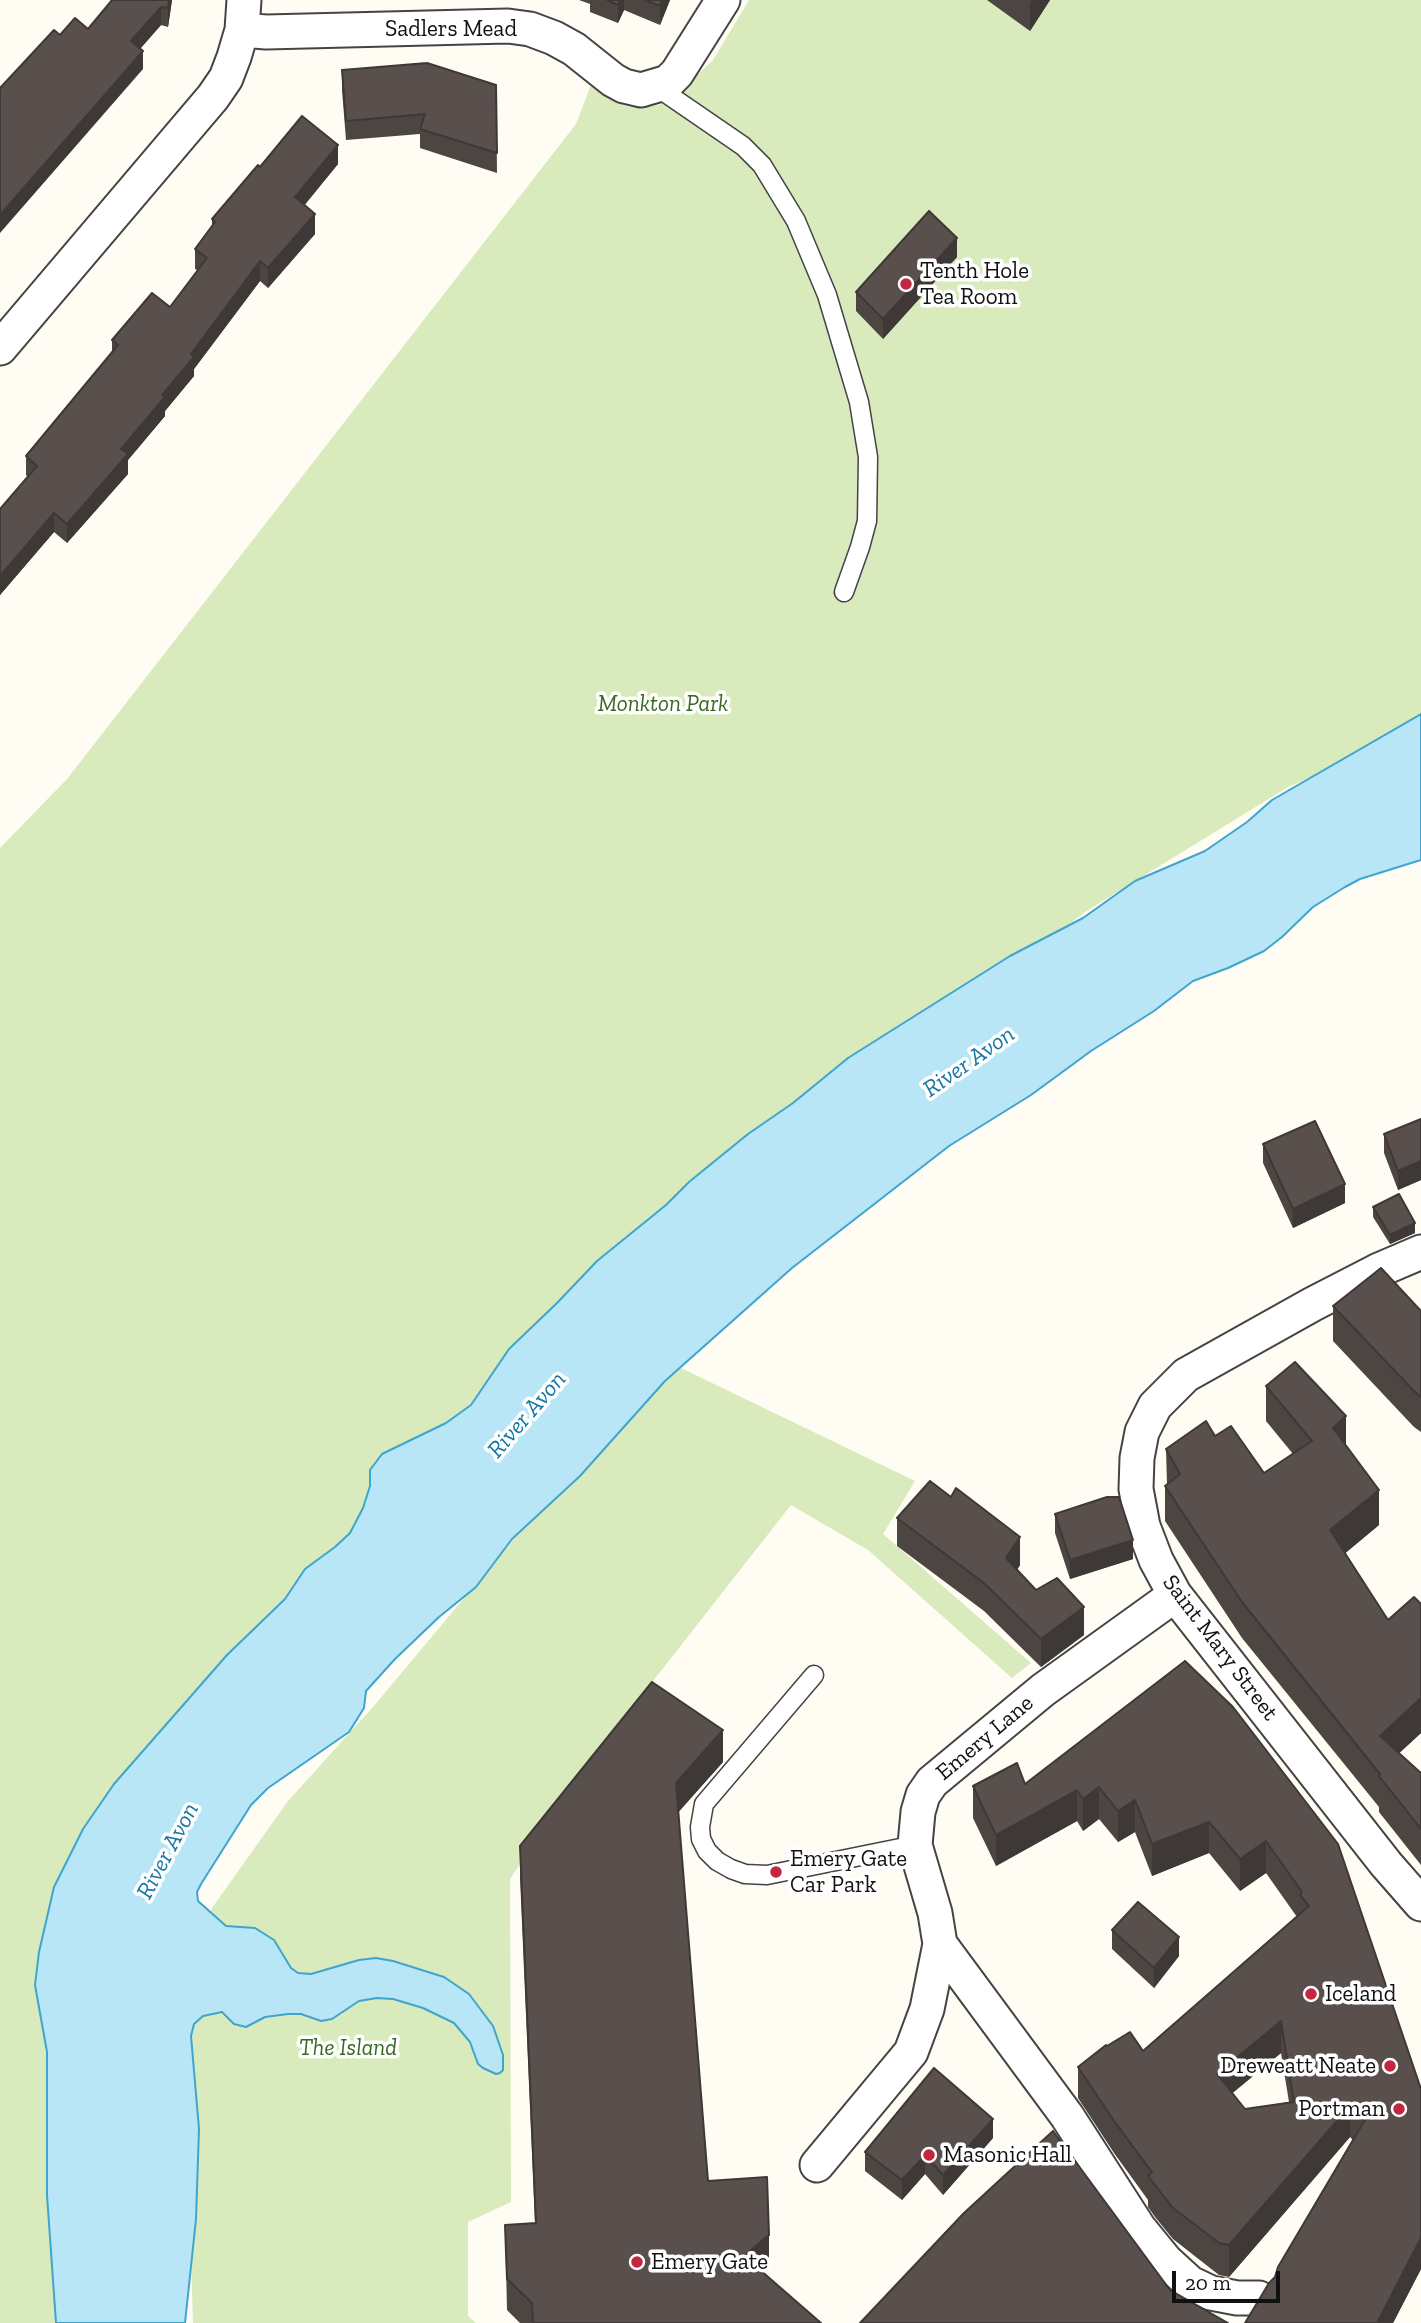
<!DOCTYPE html>
<html>
<head>
<meta charset="utf-8">
<style>
  body { margin:0 }
  #map { position:relative; width:1421px; height:2323px; overflow:hidden; background:#fffcf4; font-family:"Zilla Slab",serif }
  canvas { display:block }
  .scale { position:absolute; left:1172px; top:2271px; width:108px; height:32px; box-sizing:border-box; border:4px solid #111; border-top:0; padding-left:9px; font-size:21px; line-height:24px; white-space:nowrap; color:#111; -webkit-text-stroke:5px #fff; paint-order:stroke }
</style>
</head>
<body>
<div id="map">
<canvas width="1421" height="2323"></canvas>
<div class="scale">20 m</div>
</div>
<script>
const g = document.querySelector('canvas').getContext('2d');
g.lineJoin = 'round';
function paint(path, color) { g.fillStyle = color; g.fill(path, 'evenodd'); }
const shape = rows => new Path2D(rows.map(r => 'M' + r).join(''));
function stroke(path, color, width, dash) { g.strokeStyle = color; g.lineWidth = width; g.lineCap = dash ? 'butt' : 'round'; g.setLineDash(dash || []); g.stroke(path); }
function label(font, color, halo, rows, align = 'center') {
  g.font = font + ' "Zilla Slab",serif'; g.lineWidth = 7; g.setLineDash([]); g.textBaseline = 'middle'; g.strokeStyle = halo; g.fillStyle = color; for (const [text, x, y, turn = 0] of rows) {
    g.save(); g.translate(x, y); g.rotate((+turn || 0) * Math.PI / 180); g.textAlign = isNaN(turn) ? turn : align; if (halo) g.strokeText(text, 0, 0); g.fillText(text, 0, 0); g.restore();
  }
}
const green = shape([
  [749,0,1421,0,1421,729,1288,787,1085,912,563,1317,224,1671,60,2323,0,2323,0,848,67,779,576,124,591,85,610,99,624,106,641,108,659,105,678,93,713,60],
  [679,1367,915,1481,883,1534,1031,1663,1012,1678,868,1550,791,1505,577,1778,510,1879,511,2202,468,2222,468,2316,476,2323,193,2323,183,1995,212,1908,288,1801,373,1707,599,1437]
]);
const water = shape([
  [1421,714,1421,860,1360,879,1345,887,1313,907,1282,937,1264,951,1228,968,1193,981,1154,1011,1091,1051,1031,1095,949,1146,792,1268,665,1381,580,1476,512,1539,476,1587,439,1617,395,1659,366,1691,364,1708,349,1732,268,1788,251,1805,201,1884,197,1892,198,1901,226,1926,255,1928,274,1940,291,1968,298,1973,311,1974,359,1960,376,1958,393,1961,444,1977,469,1994,493,2026,503,2055,503,2070,500,2073,496,2074,483,2068,478,2064,470,2042,454,2023,423,2008,393,1999,377,1998,359,2001,332,2019,321,2021,301,2014,288,2014,265,2017,246,2027,234,2024,222,2012,203,2016,194,2024,191,2036,199,2129,196,2219,185,2323,56,2323,47,2195,47,2052,35,1985,39,1952,54,1887,83,1829,114,1784,227,1655,285,1599,305,1569,335,1547,350,1533,363,1508,370,1486,370,1470,382,1454,446,1423,471,1405,509,1349,557,1303,597,1261,666,1205,689,1182,748,1134,793,1103,848,1058,1010,956,1083,918,1135,881,1205,851,1247,822,1272,800,1421,714]
]);
const lane = shape([
  [657,87,743,146,762,165,796,221,827,295,859,402,868,457,867,521,860,547,844,592],
  [814,1675,704,1804,700,1827,701,1839,707,1851,717,1861,731,1869,745,1874,767,1875,915,1845]
]);
const street = shape([
  [242,30,266,32,508,26,530,29,554,38,574,49,613,80,624,86,641,90,668,82,677,73,723,0],
  [0,348,213,97,226,78,234,57,242,30,244,0],
  [1421,1252,1379,1270,1313,1304,1186,1375,1155,1406,1142,1432,1137,1458,1136,1489,1143,1526,1156,1560,1175,1595,1386,1864,1421,1904],
  [1175,1595,1043,1690,932,1782,923,1795,918,1812,915,1845,935,1913,940,1944,1067,2116,1139,2228,1166,2261,1190,2283,1211,2293,1237,2298,1259,2298],
  [817,2165,911,2052,927,2009,940,1944]
]);
const wall = shape([
  [112,0,172,0,168,27,161,25,140,49,143,69,60,35,88,29],
  [579,0,670,0,660,25,624,10,618,23,590,12,590,4],
  [987,0,1050,0,1030,31],
  [342,70,496,85,497,173,420,148,420,134,346,140,342,90],
  [338,164,304,205,315,234,268,288,260,281,194,369,194,376,165,411,165,416,128,460,128,474,67,543,54,532,0,595,0,509,28,477,26,475,26,456,112,352,112,340,170,307,197,270,195,269,195,249,212,227,212,219,260,167],
  [957,257,883,339,856,311,856,292],
  [1421,1119,1421,1180,1398,1190,1384,1153,1384,1134],
  [1263,1144,1345,1203,1293,1228,1263,1163],
  [1373,1207,1415,1233,1390,1244,1373,1217],
  [1333,1306,1421,1311,1421,1432,1414,1427,1333,1341],
  [1266,1386,1346,1446,1379,1525,1345,1553,1388,1620,1421,1604,1421,1733,1399,1753,1421,1773,1421,1865,1379,1812,1379,1807,1242,1638,1165,1521,1165,1486,1167,1485,1166,1449,1215,1436,1264,1473,1293,1454,1266,1421],
  [1055,1514,1133,1559,1070,1579,1055,1533],
  [897,1518,1020,1565,1017,1570,1036,1590,1084,1635,1041,1667,984,1611,897,1546],
  [1185,1661,1338,1844,1421,2269,1393,2323,1245,2323,1275,2277,1353,2140,1350,2137,1229,2277,1219,2275,1173,2239,1155,2217,1148,2207,1148,2200,1114,2153,1078,2098,1078,2067,1107,2046,1143,2051,1297,1917,1266,1873,1240,1891,1209,1853,1152,1876,1135,1832,1118,1842,1099,1819,1083,1831,1077,1821,996,1866,973,1818,973,1786,1025,1784],
  [1281,2053,1289,2102,1245,2109,1232,2093],
  [723,1762,678,1812,708,2181,769,2267,762,2272,821,2323,520,2323,507,2310,505,2225,535,2223,520,1877,520,1846],
  [1112,1930,1179,1956,1154,1988,1112,1949],
  [993,2138,943,2195,925,2174,902,2200,865,2171,865,2152]
]);
const shadedWall = shape([
  [169,0,172,0,168,27,168,8],
  [620,0,624,0,624,10,618,23,618,5],
  [662,0,670,0,660,25,660,6],
  [1032,0,1050,0,1030,31,1030,3],
  [161,7,161,25,131,59,131,41],
  [143,51,143,69,0,233,0,215],
  [338,145,338,164,295,217,295,197],
  [315,214,315,234,268,288,268,268],
  [957,238,957,257,883,339,883,319],
  [260,261,260,281,194,369,194,376,165,411,165,416,128,460,128,474,67,543,67,524,191,354],
  [54,513,54,532,0,595,0,576],
  [1421,1161,1421,1180,1398,1190,1398,1171],
  [1345,1184,1345,1203,1293,1228,1293,1209],
  [1415,1223,1415,1233,1390,1244,1390,1235],
  [1346,1416,1346,1451,1333,1428],
  [1379,1490,1379,1525,1330,1566,1330,1530],
  [1020,1537,1020,1565,1006,1586,1006,1558],
  [1133,1540,1133,1559,1070,1579,1070,1560],
  [1084,1607,1084,1635,1041,1667,1041,1639],
  [1421,1698,1421,1733,1380,1771,1380,1736],
  [723,1730,723,1762,676,1815,676,1783],
  [1099,1787,1099,1819,1083,1831,1083,1799],
  [1077,1790,1077,1821,996,1866,996,1835],
  [1135,1800,1135,1832,1118,1842,1118,1811],
  [1209,1822,1209,1853,1152,1876,1152,1844],
  [1266,1841,1266,1873,1240,1891,1240,1859],
  [1179,1937,1179,1956,1154,1988,1154,1968],
  [1281,2021,1281,2053,1217,2106,1217,2074],
  [1350,2106,1350,2137,1229,2277,1229,2245],
  [993,2119,993,2138,943,2195,943,2175],
  [925,2155,925,2174,902,2200,902,2180],
  [769,2235,769,2267,744,2288,744,2256],
  [1421,2238,1421,2269,1393,2323,1377,2323]
]);
const building = shape([
  [112,0,169,0,168,8,161,7,131,41,143,51,0,215,0,88,54,30,60,35,75,18,88,29,112,0],
  [607,0,620,0,618,5,607,0],
  [645,0,662,0,660,6,645,0],
  [427,63,496,85,497,153,420,129,425,114,346,121,342,70,427,63],
  [302,116,338,145,295,197,315,214,268,268,260,261,191,354,194,357,162,395,165,397,121,449,128,454,67,524,54,513,0,576,0,509,37,466,26,456,118,345,112,340,152,293,170,307,207,258,195,249,215,222,212,219,258,165,260,167,302,116],
  [929,211,957,238,883,319,856,292,929,211],
  [1421,1119,1421,1161,1398,1171,1384,1134,1421,1119],
  [1315,1121,1345,1184,1293,1209,1263,1144,1315,1121],
  [1399,1194,1415,1223,1390,1235,1373,1207,1399,1194],
  [1381,1268,1421,1311,1421,1397,1414,1391,1333,1306,1381,1268],
  [1295,1362,1346,1416,1333,1428,1379,1490,1330,1530,1388,1620,1414,1597,1421,1604,1421,1698,1380,1736,1421,1773,1421,1829,1379,1776,1380,1774,1242,1602,1165,1486,1180,1474,1166,1449,1206,1421,1215,1436,1231,1426,1264,1473,1312,1441,1266,1386,1295,1362],
  [930,1481,951,1497,956,1488,1020,1537,1006,1558,1036,1590,1057,1578,1084,1607,1041,1639,984,1583,897,1518,930,1481],
  [1107,1497,1119,1497,1133,1540,1070,1560,1055,1514,1107,1497],
  [1185,1661,1233,1707,1338,1844,1421,2089,1421,2238,1377,2323,1245,2323,1269,2283,1275,2277,1278,2267,1366,2118,1350,2106,1229,2245,1219,2243,1173,2208,1155,2185,1148,2176,1152,2172,1114,2121,1078,2067,1106,2045,1107,2046,1130,2032,1143,2051,1309,1906,1300,1895,1302,1892,1266,1841,1240,1859,1209,1822,1152,1844,1135,1800,1118,1811,1099,1787,1083,1799,1077,1790,996,1835,973,1786,1017,1763,1025,1784,1185,1661],
  [1281,2021,1294,2102,1245,2109,1217,2074,1281,2021],
  [652,1682,723,1730,676,1783,708,2181,767,2177,769,2235,744,2256,821,2323,533,2323,532,2303,507,2279,505,2225,536,2223,520,1846,652,1682],
  [1138,1902,1179,1937,1154,1968,1112,1930,1138,1902],
  [934,2068,993,2119,943,2175,925,2155,902,2180,865,2152,934,2068],
  [1053,2131,1170,2290,1228,2323,860,2323,964,2213,1053,2131]
]);
const markers = [
  [906,284,7,"#c2273f"],
  [776,1872,7,"#c2273f"],
  [1311,1994,7,"#c2273f"],
  [1390,2066,7,"#c2273f"],
  [1399,2109,7,"#c2273f"],
  [929,2155,7,"#c2273f"],
  [637,2262,7,"#c2273f"]
];
const streetNames = [
  ["Sadlers Mead",451,29],
  ["Saint Mary Street",1220,1648,53],
  ["Emery Lane",985,1738,-40]
];
const poiNames = [
  ["Tenth Hole",920,271],
  ["Tea Room",920,297],
  ["Emery Gate",790,1859],
  ["Car Park",790,1885],
  ["Iceland",1325,1994],
  ["Dreweatt Neate",1376,2066,"right"],
  ["Portman",1385,2109,"right"],
  ["Masonic Hall",943,2155],
  ["Emery Gate",651,2262]
];
const parkNames = [
  ["Monkton Park",663,704],
  ["The Island",348,2048]
];
const waterNames = [
  ["River Avon",969,1062,-35],
  ["River Avon",527,1415,-49],
  ["River Avon",168,1851,-62]
];
paint(green, '#d9eabd');
paint(water, '#b8e6f7');
stroke(water, '#3fa4ce', 2);
stroke(lane, '#444', 21);
stroke(street, '#444', 37);
stroke(lane, '#fff', 18);
stroke(street, '#fff', 33);
paint(wall, '#4d4542');
paint(shadedWall, '#3e3836');
paint(building, '#59504d');
stroke(building, '#3e3836', 2);
for (const [x, y, r, color] of markers) { const dot = new Path2D(); dot.arc(x, y, r, 0, 2 * Math.PI); g.fillStyle = color; g.fill(dot); stroke(dot, '#fff', 2.5); }
label('23px', '#111', '#fff', streetNames);
label('23px', '#111', '#fff', poiNames, 'left');
label('italic 23px', '#376a1f', '#fff', parkNames);
label('italic 24px', '#1876a4', '#fff', waterNames);
</script>
</body>
</html>
